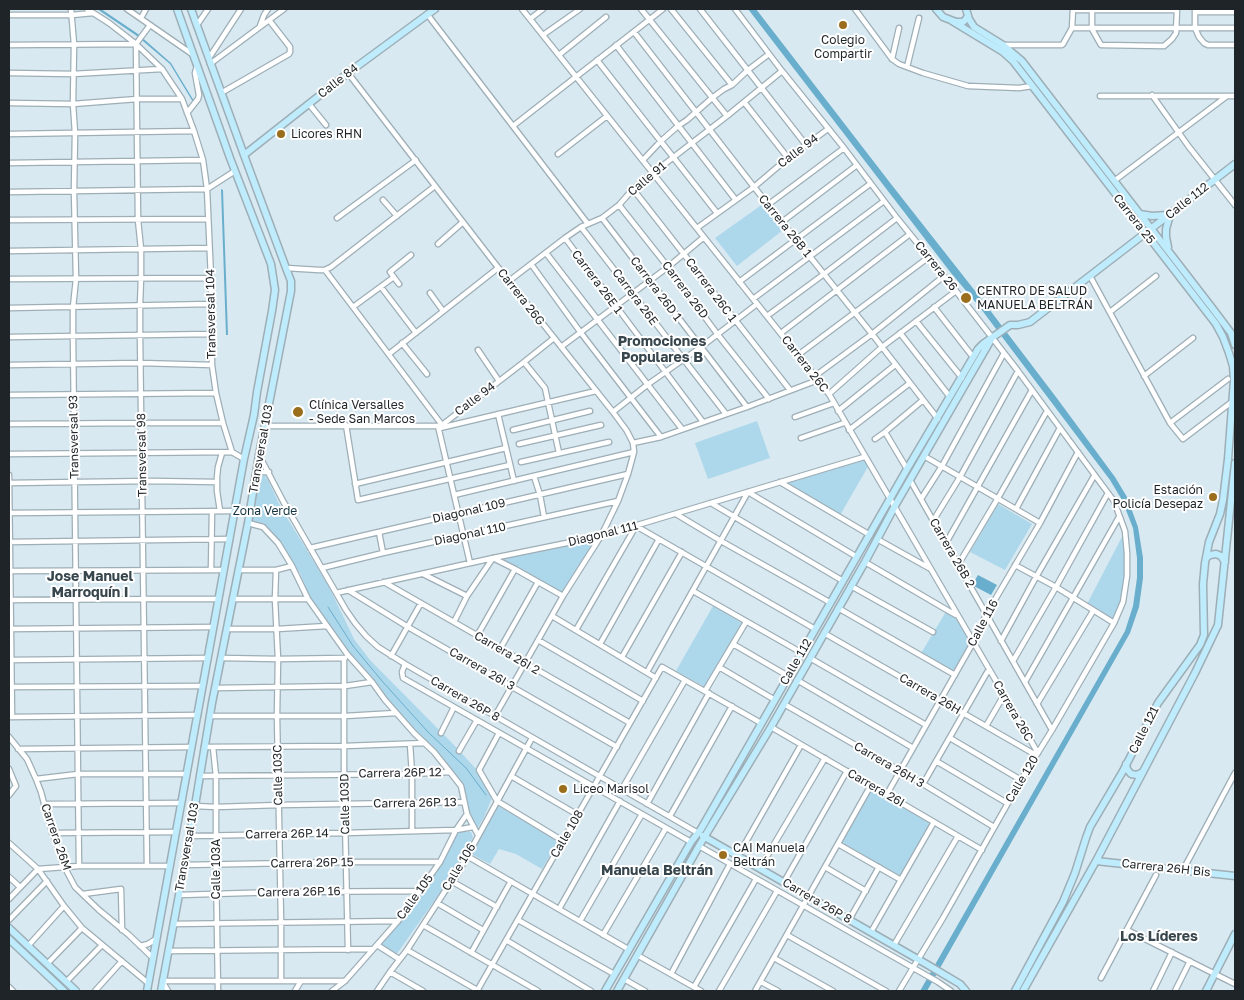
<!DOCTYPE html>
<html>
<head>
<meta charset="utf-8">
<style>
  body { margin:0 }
  #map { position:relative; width:1244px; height:1000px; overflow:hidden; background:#d8e9f1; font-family:"Golos Text",sans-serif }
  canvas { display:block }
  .frame { position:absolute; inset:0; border:10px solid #1e2427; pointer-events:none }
</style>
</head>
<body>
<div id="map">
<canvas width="1244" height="1000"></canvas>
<div class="frame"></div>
</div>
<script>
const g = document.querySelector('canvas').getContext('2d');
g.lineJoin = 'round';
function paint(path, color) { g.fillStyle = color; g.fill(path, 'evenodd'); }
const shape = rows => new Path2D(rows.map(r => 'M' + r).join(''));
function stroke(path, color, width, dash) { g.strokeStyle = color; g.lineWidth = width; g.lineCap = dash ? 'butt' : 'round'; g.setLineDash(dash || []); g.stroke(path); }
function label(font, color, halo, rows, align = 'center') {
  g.font = font + ' "Golos Text",sans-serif'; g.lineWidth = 4; g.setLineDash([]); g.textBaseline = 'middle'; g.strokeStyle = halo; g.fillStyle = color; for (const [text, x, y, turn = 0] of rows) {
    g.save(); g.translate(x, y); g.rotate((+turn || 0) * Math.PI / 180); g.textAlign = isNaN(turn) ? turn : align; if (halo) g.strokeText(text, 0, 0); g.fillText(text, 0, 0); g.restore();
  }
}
const green = shape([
  [763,204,783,230,737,266,715,238],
  [757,421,770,458,708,479,695,443],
  [864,457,869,465,839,517,780,482],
  [264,474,268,480,282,510,305,547,329,587,354,639,370,660,454,745,477,770,492,798,484,817,476,831,470,829,465,814,462,803,461,787,415,732,347,653,310,598,300,573,278,542,263,526,249,523,257,476],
  [998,504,1032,524,1005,570,970,552],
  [1125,531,1127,553,1123,602,1114,623,1086,606],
  [601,536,563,596,493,558],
  [713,606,742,623,705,687,676,671],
  [947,610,957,615,974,641,955,675,920,655],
  [871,785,934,822,901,880,838,844],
  [498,806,559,840,542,869,516,854,499,849,490,864,471,854],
  [464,831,471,832,473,837,449,880,396,955,379,945,400,920,456,833]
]);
const water = shape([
  [97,9,101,9,138,34,171,63,194,101,193,102,170,64,137,36],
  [748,9,756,9,891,184,983,301,1056,397,1115,477,1127,497,1138,527,1143,558,1143,578,1139,607,1130,633,927,991,920,991,1125,631,1133,606,1137,578,1137,558,1133,528,1122,500,1110,480,978,305,951,273],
  [221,189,223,190,228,335,226,335],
  [978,575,997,585,991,595,972,585]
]);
const stream = shape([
  [328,607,353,646,382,681,428,732,466,768,486,795]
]);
const street = shape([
  [71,9,74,44,73,104,75,133,74,191,76,279,73,307,73,336,79,866],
  [87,9,109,23,136,44,162,69,182,99,194,131,203,160,207,189,211,278,212,365,216,393,223,423,232,452,244,459],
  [127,9,192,54],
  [522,9,829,394,1038,753],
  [641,9,727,116],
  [671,9,732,85],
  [700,9,806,145],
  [735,9,782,71,844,148,897,218,956,291,1018,371,1108,493,1114,501,1125,531,1127,553,1127,576,1123,602,1114,623,1052,730,1021,780,943,918,899,991],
  [855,9,892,59,899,64,923,73,968,86,1019,88,1032,86],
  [1092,9,1092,29,1101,45,1164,46,1172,39,1176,33,1177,9],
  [1195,9,1195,28,1199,37,1204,43,1208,45,1235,45],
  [1073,10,1177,10],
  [1195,12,1235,12],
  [427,14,588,224],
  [9,15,72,15,93,13],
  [141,18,146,9],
  [530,19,543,9],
  [197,25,208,9],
  [260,26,264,15,268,9],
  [1072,28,1235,28],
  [634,32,754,187,872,334,938,419],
  [543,35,580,9],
  [136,44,138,220,141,249,141,278,140,305,140,335,147,866],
  [136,44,150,25],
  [9,45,136,44],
  [616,45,735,199],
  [1003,45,1062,45,1063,44,1072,28,1073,9],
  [559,55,606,17],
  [209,58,241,9],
  [892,59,899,28],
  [597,60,717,213],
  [210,64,284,9],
  [907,67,919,18],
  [9,73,73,74,162,69],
  [348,73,493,261,613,412,627,431,633,443,634,452,628,474,618,501,601,536,563,596,495,716],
  [221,93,289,54,290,52,290,47,269,20],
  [1152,95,1189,147,1235,205],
  [1100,96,1235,96],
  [744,102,788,158],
  [9,103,73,104,137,99,182,99],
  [309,104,326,125],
  [187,113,198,99,199,95,195,73,197,66],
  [513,126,663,9],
  [9,134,194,131],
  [558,154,607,116],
  [643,160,661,141,678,126,687,120,712,98,724,89,732,85,748,70,769,54],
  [9,163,203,160],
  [1114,181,1227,96],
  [633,189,790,390],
  [9,192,207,189,235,171],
  [383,200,397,216],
  [769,204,844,148],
  [619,205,668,267,718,335,769,399],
  [337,218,416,160],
  [602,218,747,407],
  [9,220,208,219],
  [782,222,857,165],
  [581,227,726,414],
  [697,228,754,187,788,158,828,129],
  [565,238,703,422],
  [438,244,463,222],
  [9,251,209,248],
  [546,253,682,429],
  [531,264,581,333,661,437],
  [286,268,319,270,325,270,331,267,435,186],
  [325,270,442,425],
  [1090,276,1170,423,1183,439,1233,401],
  [9,279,211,278],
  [509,281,565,238,581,227,602,218,619,205,633,189,653,173,727,116,782,71],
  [739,282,870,184],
  [399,284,390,272,411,255],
  [381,287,416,333],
  [430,293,443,311],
  [753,299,884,201],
  [353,307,394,277],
  [934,307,973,357],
  [9,308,211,304],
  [1110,312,1156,276],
  [767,316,824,274,897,218],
  [916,321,962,378],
  [781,333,910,234],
  [900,333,950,397],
  [9,337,212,334],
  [402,343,427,374],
  [561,347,668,267,704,237],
  [478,350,499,381],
  [389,354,498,268],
  [798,355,929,257],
  [524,362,545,388,559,453],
  [9,365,140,363,212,365],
  [815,376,872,334,944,276],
  [1144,376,1193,338],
  [829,394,882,347,956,291],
  [9,395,216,393],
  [838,411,895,365],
  [613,412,647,385,701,347,757,304],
  [498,414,514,481],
  [795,417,834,403],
  [1170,423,1228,379],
  [9,424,141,423,223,423],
  [346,425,358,500,510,465],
  [265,426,438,426,442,425,524,362,554,338],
  [438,426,470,563],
  [440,428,596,391],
  [513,430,590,411],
  [849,430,910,383],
  [885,432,907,469],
  [801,438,844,423],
  [875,439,885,432,923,400],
  [633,443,661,437,747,407,818,380],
  [519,444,601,425],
  [9,454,232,452],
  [259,455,283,501,346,610,355,623,366,636,378,647,405,664,698,833],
  [924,456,1040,523],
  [521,462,609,442],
  [9,475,12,717],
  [256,475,261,472,269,472],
  [534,476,540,495,544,517],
  [910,480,1052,730],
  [780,482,870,535],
  [9,483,151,481,217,482],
  [355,484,506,448],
  [454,495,634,452],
  [921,499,942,466,1004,353],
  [711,503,843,581],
  [1016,509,1060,428],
  [220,511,217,491,217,477,218,467,222,453],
  [9,513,235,511],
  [676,514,721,541,831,603],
  [933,521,960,477,1018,371],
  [248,523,263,527,278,543,292,566,308,599,347,654,372,682,385,700,414,733,434,752,450,772,461,786,467,814,456,830,440,862,398,921,345,981,332,991],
  [379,532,383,553],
  [877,539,929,568],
  [9,542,230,539],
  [946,543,1032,390],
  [310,548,628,474],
  [493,558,515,569,563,596],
  [865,562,947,610,956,615],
  [958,565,998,498,1047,411],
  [1015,565,1056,587,1114,623],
  [322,568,383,553,618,501],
  [211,570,212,511],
  [238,570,276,570,292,566],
  [276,570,275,599,278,659,277,716,281,922,281,981],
  [9,571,224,570],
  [423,574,467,596],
  [384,582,630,723],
  [851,586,933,632],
  [348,590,408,627,617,747],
  [693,591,802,653],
  [336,593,493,558,601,536,864,457],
  [232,599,308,599],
  [9,600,143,599,219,599],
  [838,608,955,675],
  [552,616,656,678],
  [454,622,467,596,493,558],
  [9,629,214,627],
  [227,629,277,629,327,626],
  [576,630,636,526,815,629],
  [824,633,1036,755],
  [477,636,515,569],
  [538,640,643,701],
  [1001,641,1036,577,1094,476],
  [600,644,659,539],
  [733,644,788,676],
  [500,649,538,582],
  [391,656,421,603],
  [622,657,682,552],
  [221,658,278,659,345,658],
  [810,658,926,725],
  [344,659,344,775,348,950],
  [10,660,208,658],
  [1013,661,1056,587,1108,493],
  [405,664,402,672,403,678,691,842],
  [719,667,775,700],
  [647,672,748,492,857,557],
  [797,680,913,748],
  [1025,682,1119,517],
  [10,687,203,686],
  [216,688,345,686,372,682],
  [705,691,746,622],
  [784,704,923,784,994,827],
  [1037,704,1093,611],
  [210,716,345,716,396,713],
  [10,717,198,715],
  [986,726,1004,695],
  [771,727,982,850],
  [441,733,454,707],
  [499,733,479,770,497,801,563,841],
  [9,737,27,759,36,779,41,792,49,822,64,866,75,887,99,910,129,935,152,957],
  [950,738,1021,780],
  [410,744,412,774,412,831],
  [204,747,345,746,425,743],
  [213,747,216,776,216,865,218,991],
  [18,749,192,747],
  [459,751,477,720],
  [936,761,1007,803],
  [9,769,16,786,9,795],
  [200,776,412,774,450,772],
  [511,776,578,815],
  [36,779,78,774,187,774],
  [923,784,989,669],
  [622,789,685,680],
  [887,794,974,641,986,615,1040,523,1078,452],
  [44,804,181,803],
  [647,804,709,693],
  [195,806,216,807,279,805,464,802],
  [467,814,478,835],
  [670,816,732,706],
  [52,833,176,832],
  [190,836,345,833,456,830,473,827],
  [9,843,38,869,64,906,82,928,148,983],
  [838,844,901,880],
  [699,846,938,982,951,991],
  [467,856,628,949],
  [738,856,801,745],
  [184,865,346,862,440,862],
  [825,867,866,891],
  [760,868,825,758],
  [38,869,79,866,170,866],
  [1183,870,1235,773],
  [9,877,20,887],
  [453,882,497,907],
  [784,882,847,771],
  [83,894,121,889,122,930],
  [179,895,280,892,419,891],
  [9,899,38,869],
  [437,903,483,930],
  [559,909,620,801],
  [9,920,47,881],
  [518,920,614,974],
  [849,920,879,867],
  [580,921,642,814],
  [173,924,398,921],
  [423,925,538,991],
  [1127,930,1235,984],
  [871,932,934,822],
  [603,935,666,828],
  [787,935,886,991],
  [506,940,591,991],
  [377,945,399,959],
  [894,945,958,836],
  [28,946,64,906],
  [140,946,148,944,156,939],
  [407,950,479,991],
  [168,951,373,949],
  [471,953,511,881],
  [637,955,701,991],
  [774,958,833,991],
  [47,964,82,928],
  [390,972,423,991],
  [671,974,730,864],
  [1101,978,1156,875],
  [624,979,645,991],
  [66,982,102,945],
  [761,982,778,991],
  [9,987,13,991],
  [694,987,756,879],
  [95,991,122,961],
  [168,991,162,981,345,981],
  [295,991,301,981],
  [377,991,390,972,407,950,445,891,453,882,532,738],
  [477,991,662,667,761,723],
  [719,991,777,891],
  [755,991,871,785],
  [1153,991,1172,952],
  [1175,991,1190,961]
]);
const secondary = shape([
  [936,9,943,17,956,22,963,22,966,19,968,16],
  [966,9,969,19,974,27,1003,45,1022,61,1213,309,1231,333,1235,345],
  [952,21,1003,52,1013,61,1216,324,1223,337,1229,353,1233,366,1234,380,1228,459,1223,500,1220,514,1209,542,1205,563,1203,584,1204,635,1200,645,1158,703,1123,771,1090,827,1086,838,1075,873,1063,902,1015,991],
  [244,155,348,73,435,9],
  [1140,214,1152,216,1167,215],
  [1168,247,1166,237,1166,229,1170,215],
  [1206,558,1210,555,1216,554,1221,556,1225,562],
  [1126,764,1127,769,1131,774,1137,775,1143,772],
  [703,836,928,965,960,984,966,991],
  [1096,861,1235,876],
  [9,928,76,991],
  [9,939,64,991],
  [147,991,244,459,254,415,257,392,272,311,275,290,271,264,230,158,177,9],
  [161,991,190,836,212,703,248,523,259,455,291,291,291,281,286,268,244,155,191,9],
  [605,991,691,842,701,829,907,469,978,349,983,344,1010,325,1018,325,1030,322,1235,164],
  [617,991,699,846,771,727,865,562,896,504,992,338],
  [1023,991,1096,861,1195,673,1218,625,1235,463],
  [1206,991,1235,934]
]);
const markers = [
  [843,25,5,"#9a6e1d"],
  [281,134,5,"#9a6e1d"],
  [966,298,6,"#9a6e1d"],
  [298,412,6,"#9a6e1d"],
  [1213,497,5,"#9a6e1d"],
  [563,789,5,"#9a6e1d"],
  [723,855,5,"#9a6e1d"]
];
const poiNames = [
  ["Colegio",843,40,"center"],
  ["Compartir",843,54,"center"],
  ["Licores RHN",291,134],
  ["CENTRO DE SALUD",977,291],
  ["MANUELA BELTRÁN",977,305],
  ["Clínica Versalles",309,405],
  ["- Sede San Marcos",309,419],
  ["Estación",1203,490,"right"],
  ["Policía Desepaz",1203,504,"right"],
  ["Liceo Marisol",573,789],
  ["CAI Manuela",733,848],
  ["Beltrán",733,862]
];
const streetNames = [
  ["Calle 84",338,81,-38],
  ["Calle 94",798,151,-37],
  ["Calle 91",647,179,-40],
  ["Calle 112",1187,201,-38],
  ["Carrera 25",1134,219,52],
  ["Carrera 26B 1",785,226,51],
  ["Carrera 26",936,266,51],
  ["Carrera 26E 1",597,282,53],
  ["Carrera 26D 1",656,289,53],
  ["Carrera 26D",685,290,53],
  ["Carrera 26C 1",711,290,53],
  ["Carrera 26G",521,297,52],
  ["Carrera 26E",635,297,53],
  ["Transversal 104",211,314,-91],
  ["Carrera 26C",805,364,52],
  ["Calle 94",475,399,-37],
  ["Transversal 93",74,437,-91],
  ["Transversal 103",261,449,-80],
  ["Transversal 98",142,455,-91],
  ["Diagonal 109",469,511,-13],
  ["Diagonal 110",470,534,-12],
  ["Diagonal 111",603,534,-14],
  ["Carrera 26B 2",952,553,60],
  ["Calle 116",983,623,-62],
  ["Carrera 26I 2",507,653,30],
  ["Calle 112",796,662,-60],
  ["Carrera 26I 3",482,669,30],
  ["Carrera 26H",930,694,30],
  ["Carrera 26P 8",465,699,30],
  ["Carrera 26C",1013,711,60],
  ["Calle 121",1144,730,-63],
  ["Carrera 26H 3",889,765,30],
  ["Carrera 26P 12",400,773,-1],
  ["Calle 103C",278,775,-91],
  ["Calle 120",1022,779,-59],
  ["Carrera 26I",876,788,30],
  ["Carrera 26P 13",415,803,-1],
  ["Calle 103D",345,804,-91],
  ["Carrera 26P 14",287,834,-1],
  ["Calle 108",567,834,-60],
  ["Carrera 26M",56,837,71],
  ["Transversal 103",187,847,-80],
  ["Carrera 26P 15",312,863,-1],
  ["Calle 106",459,867,-59],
  ["Carrera 26H Bis",1166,868,6],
  ["Calle 103A",216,869,-90],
  ["Carrera 26P 16",299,892,-1],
  ["Calle 105",415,897,-54],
  ["Carrera 26P 8",817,901,30]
];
const parkNames = [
  ["Zona Verde",265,511]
];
const neighbourhoodNames = [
  ["Promociones",662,342],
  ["Populares B",662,358],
  ["Jose Manuel",90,577],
  ["Marroquín I",90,593],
  ["Manuela Beltrán",657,871],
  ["Los Líderes",1159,937]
];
paint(green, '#add7eb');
paint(water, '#69aecc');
stroke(stream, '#69aecc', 1);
stroke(street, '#9eaeb6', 7);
stroke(secondary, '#9eaeb6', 9);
stroke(street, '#fff', 4.5);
stroke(secondary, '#bfecfc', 6);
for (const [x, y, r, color] of markers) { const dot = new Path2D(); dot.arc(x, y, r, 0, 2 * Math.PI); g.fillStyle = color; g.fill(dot); stroke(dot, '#fff', 2); }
label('12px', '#1e2427', '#fff', poiNames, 'left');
label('12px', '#1e2427', '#fff', streetNames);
label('12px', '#143442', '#fff', parkNames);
label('bold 14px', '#37454c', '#fff', neighbourhoodNames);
</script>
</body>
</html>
